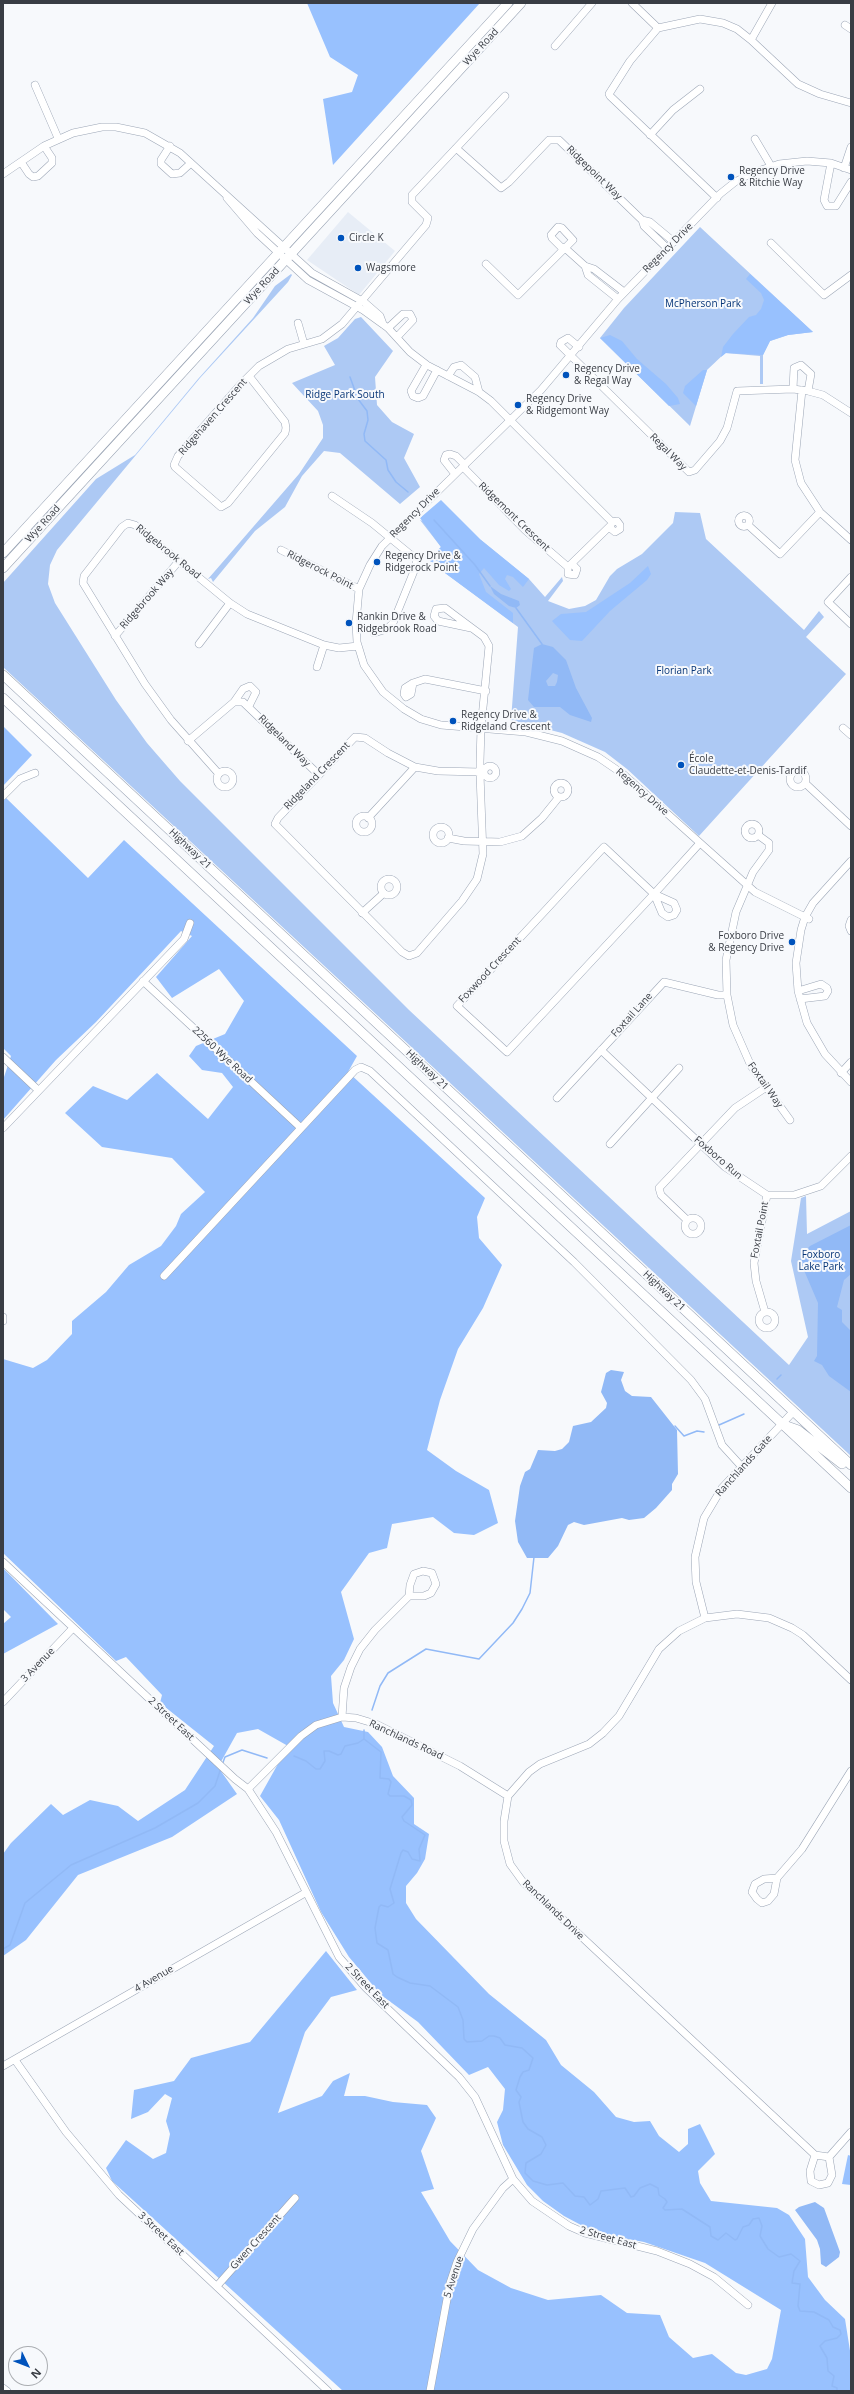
<!DOCTYPE html>
<html>
<head>
<meta charset="utf-8">
<style>
  body { margin:0 }
  #map { position:relative; width:854px; height:2394px; overflow:hidden; background:#f7f9fc; font-family:"Open Sans",sans-serif }
  canvas { display:block }
  .frame { position:absolute; inset:0; border:4px solid #393d44; pointer-events:none }
  .north { position:absolute; left:8px; top:2346px; width:40px; height:40px; box-sizing:border-box; background:#f7f9fc; border:1px solid #abaeb2; border-radius:50%; rotate:133deg; font-size:11px; font-weight:700; line-height:16px; text-align:center; color:#393d44 }
  .north::after { content:''; display:block; margin:auto; width:14px; height:18px; background:#0053bc; clip-path:polygon(50% 0,100% 100%,50% 72%,0 100%) }
</style>
</head>
<body>
<div id="map">
<canvas width="854" height="2394"></canvas>
<div class="frame"></div>
<div class="north">N</div>
</div>
<script>
const g = document.querySelector('canvas').getContext('2d');
g.lineJoin = 'round';
function paint(path, color) { g.fillStyle = color; g.fill(path, 'evenodd'); }
const shape = rows => new Path2D(rows.map(r => 'M' + r).join(''));
function stroke(path, color, width, dash) { g.strokeStyle = color; g.lineWidth = width; g.lineCap = dash ? 'butt' : 'round'; g.setLineDash(dash || []); g.stroke(path); }
function label(font, color, halo, rows, align = 'center') {
  g.font = font + ' "Open Sans",sans-serif'; g.lineWidth = 4; g.setLineDash([]); g.textBaseline = 'middle'; g.strokeStyle = halo; g.fillStyle = color; for (const [text, x, y, turn = 0] of rows) {
    g.save(); g.translate(x, y); g.rotate((+turn || 0) * Math.PI / 180); g.textAlign = isNaN(turn) ? turn : align; if (halo) g.strokeText(text, 0, 0); g.fillText(text, 0, 0); g.restore();
  }
}
const built = shape([
  [348,212,395,251,359,295,307,260]
]);
const green = shape([
  [700,227,813,332,788,335,770,341,763,355,763,384,760,384,760,356,725,353,707,370,690,426,600,338,624,308],
  [291,274,292,275,288,282,200,378,57,550,50,565,48,584,55,603,116,700,147,743,180,781,409,1010,789,1365,808,1337,791,1261,801,1198,806,1196,807,1234,851,1211,851,1456,3,667,3,583,96,479,135,455,198,379,253,318,275,286],
  [361,317,393,351,375,377,377,405,392,422,414,434,404,458,420,487,400,504,340,453,324,451,302,476,285,507,255,531,213,582,211,578,208,579,299,474,323,438,323,425,318,411,292,383,335,365,324,346,338,338,355,319],
  [675,512,700,513,706,539,804,630,819,611,824,617,806,637,846,674,699,836,627,769,605,752,562,733,511,720,518,627,445,573,447,569,430,561,430,558,441,547,420,520,481,540,529,579,545,597,562,577,563,581,548,601,569,609,585,606,596,600,610,576,617,569,642,554,673,523]
]);
const forest = shape([
  [307,3,480,3,333,165,323,99,352,92,358,75,330,57],
  [750,274,813,332,788,335,770,341,763,355,726,353,721,357,723,347,733,334,749,317,756,315,761,309,764,300,761,293,746,279],
  [610,335,622,341,637,359,666,384,678,398,680,404,669,406,600,338],
  [703,370,707,370,696,406,683,393,685,386],
  [441,500,481,540,529,579,523,587,513,577,507,575,505,579,511,589,509,591,499,585,484,568,479,574,486,592,513,613,513,623,445,573,447,569,430,561,430,558,441,547,420,518],
  [648,566,651,574,647,580,610,611,582,641,570,640,552,621,561,614,586,612,630,583],
  [3,726,32,755,3,786],
  [3,795,88,878,124,840,357,1056,348,1072,485,1198,477,1217,479,1238,502,1265,483,1308,458,1349,440,1400,427,1450,456,1471,489,1490,498,1523,474,1535,454,1533,433,1517,392,1524,387,1548,369,1553,341,1592,354,1639,344,1660,331,1676,333,1703,344,1727,368,1732,382,1747,393,1776,414,1798,414,1824,429,1834,425,1859,417,1873,406,1886,406,1903,416,1919,489,1994,546,2040,561,2065,594,2092,616,2117,634,2122,650,2121,659,2136,679,2152,688,2144,688,2129,700,2124,715,2154,698,2171,700,2183,711,2201,777,2208,789,2215,805,2239,808,2277,825,2300,845,2319,851,2357,851,2391,343,2391,112,2181,106,2168,126,2140,153,2159,166,2153,170,2134,166,2121,172,2098,165,2094,148,2112,131,2119,134,2090,174,2081,191,2058,250,2042,326,1951,357,1990,331,1997,305,2032,278,2113,322,2096,333,2081,350,2073,344,2096,365,2096,393,2102,427,2105,436,2118,421,2151,434,2189,421,2192,450,2241,478,2270,511,2288,548,2300,601,2295,627,2313,660,2315,669,2337,693,2358,712,2354,736,2373,746,2375,767,2369,772,2359,781,2310,705,2263,644,2242,596,2233,564,2216,543,2201,527,2185,503,2145,497,2122,503,2110,505,2089,488,2067,469,2075,418,2022,381,1995,349,1957,321,1912,279,1820,260,1796,288,1746,258,1729,237,1733,218,1767,237,1794,172,1837,78,1875,26,1940,3,1956,3,1854,11,1843,51,1804,63,1815,90,1800,118,1806,138,1821,185,1790,214,1746,160,1703,162,1695,126,1657,116,1661,3,1553,3,1359,33,1368,47,1360,72,1334,72,1321,106,1292,129,1265,161,1246,176,1226,181,1214,205,1192,172,1158,102,1147,65,1113,93,1086,127,1100,157,1073,208,1119,233,1087,222,1073,202,1070,189,1056,196,1046,225,1034,244,1001,219,969,172,998,156,977,192,936,181,931,96,1022,56,1060,3,1120,3,1080,11,1056,3,1048],
  [3,1568,58,1624,3,1654,3,1624,11,1617,3,1609],
  [848,2155,851,2156,851,2185,842,2184]
]);
const water = shape([
  [490,586,501,594,519,601,520,605,516,608,509,606,494,594],
  [542,644,553,647,566,660,576,688,592,718,591,722,570,715,560,707,534,707,528,700,534,648],
  [553,673,558,675,557,682,555,686,548,686,546,681],
  [851,1225,851,1274,844,1280,837,1307,842,1310,842,1322,851,1331,851,1392,829,1376,822,1365,814,1361,817,1356,818,1303,800,1261,805,1251,810,1246],
  [611,1370,624,1372,621,1380,625,1391,632,1396,651,1397,677,1430,678,1474,672,1484,672,1490,656,1508,644,1518,629,1520,622,1518,584,1525,574,1522,568,1525,558,1546,548,1558,527,1558,518,1542,515,1521,520,1486,525,1472,530,1469,538,1450,555,1451,562,1449,569,1442,573,1426,591,1422,606,1408,607,1403,601,1392,606,1373],
  [815,2202,824,2208,840,2252,839,2257,826,2267,821,2264,820,2249,817,2240,795,2210,799,2207]
]);
const stream = shape([
  [350,377,358,399,367,411,368,420,364,434,365,441,386,460,388,470,396,482,408,492],
  [434,520,475,565,490,586],
  [516,608,542,644],
  [777,1379,781,1375],
  [719,1425,744,1414],
  [675,1426,684,1436,697,1431,704,1432],
  [372,1710,380,1686,388,1673,426,1649,479,1659,513,1623,522,1609,530,1593,534,1557],
  [364,1730,364,1739],
  [364,1739,381,1752,380,1778,389,1779,391,1782,388,1794,390,1796,404,1796,411,1800,412,1805,402,1817,404,1821,425,1835,419,1849,420,1861,412,1859,408,1852,403,1850,401,1853,390,1889,394,1903,388,1907,381,1905,379,1907,375,1928,377,1943,388,1950,393,1974,397,1977,410,1983,430,1986,458,2007,463,2020,464,2039,467,2042,482,2041,489,2036,494,2036,500,2038,505,2045,522,2048,533,2058,529,2070,523,2072,520,2077,516,2090,521,2097,519,2102,523,2122,528,2129,542,2137,546,2145,541,2154,526,2163,525,2173,533,2181,547,2185,563,2183,575,2196,584,2197,590,2205,598,2199,601,2191,625,2188,631,2197,634,2196,640,2188,650,2184,658,2188,659,2195,665,2199,667,2202,663,2208,665,2210,682,2209,710,2227,711,2236,718,2240,726,2233,735,2240,737,2239,743,2227,749,2225,753,2219,759,2218,762,2226,760,2236,768,2249,779,2257,791,2254,800,2261,794,2271,792,2283,800,2284,798,2306,800,2311,814,2312,829,2320,833,2327,840,2330,841,2334,837,2338,825,2341,820,2346,827,2358,828,2371,834,2376,832,2386,837,2388,837,2391],
  [294,1756,306,1761,316,1769,320,1769,325,1761,324,1751,329,1751,338,1755,341,1754,345,1746,358,1743,364,1739],
  [222,1765,225,1757,242,1750,267,1758],
  [3,1949,10,1945,25,1903,71,1865,155,1828,198,1803,215,1786,221,1768]
]);
const minor = shape([
  [632,3,658,28],
  [845,25,851,29],
  [751,40,772,3],
  [555,46,592,3],
  [35,85,58,138],
  [650,135,673,110,700,89],
  [755,139,771,166],
  [170,146,161,160,161,164,172,174,180,173,191,163],
  [456,148,501,188,509,182,549,140,559,140,642,220,650,222,674,242],
  [21,162,29,174,33,177,38,176,52,163,52,158,44,146],
  [831,163,824,200,827,206,836,206,851,182],
  [844,168,851,147],
  [3,174,44,146,73,133,102,127,116,127,145,133,180,153,312,273,364,302,380,316,383,324],
  [227,198,257,233,308,280,363,310,388,328,410,352,427,365,479,392,491,401,612,522,617,521,620,525,620,529,615,532,610,528],
  [717,198,610,96,609,94,630,61,658,28,700,19,723,23,737,29,751,40,798,84,820,94,851,103],
  [642,220,644,226,667,248],
  [771,243,824,295,851,275],
  [486,264,518,295,573,240,562,228,558,227,551,235,552,238,561,247,565,248,585,266,588,275,618,299],
  [585,266,594,269,624,292],
  [298,323,304,344],
  [388,328,403,314,410,314,413,320,397,337],
  [579,347,568,338,561,342,560,345,689,472,695,470,720,441,727,428,737,391,793,389,808,391,823,395,851,413],
  [426,365,411,391,413,396,418,398,423,396,437,370],
  [249,376,285,422,286,428,285,433,228,503,221,507,175,467,174,465,178,456,241,384,259,366,288,349,322,339,342,324,426,225,428,218,412,202,412,195,505,96],
  [448,376,454,367,461,365,475,377,479,392],
  [793,389,794,368,801,365,811,374,808,391],
  [802,390,795,460,801,483,820,512,851,540],
  [463,467,525,530,568,567],
  [455,474,444,460,446,455,450,454,456,456,465,465],
  [332,496,372,523,416,559,416,566,393,623,387,629,374,633],
  '738.5 521a5.5 5.5 0 1 1 11 0a5.5 5.5 0 1 1-11 0Z',
  [748,525,780,554,820,512],
  [281,550,359,589],
  [568,567,611,525],
  [568,567,568,574,575,575,577,569,572,564],
  [851,577,828,602,851,624],
  [471,628,438,621,434,616,436,609,445,608,484,637,489,646,481,728,480,762,480,774,483,854,477,879,462,901,417,953,409,956,402,952,275,824,278,818,355,737,365,738,388,753,415,767,438,771,480,772,484,772],
  [115,636,179,561],
  [199,644,230,603],
  [317,667,324,645],
  [413,683,411,694,406,697,404,694,405,688,413,683,425,679,486,691],
  [234,702,243,689,250,686,256,692,249,706],
  [843,728,851,735],
  [188,741,234,702,243,702,319,775],
  '484 772a6 6 0 1 1 12 0a6 6 0 1 1-12 0Z',
  '790 779a8 8 0 1 1 16 0a8 8 0 1 1-16 0Z',
  '217 779a8 8 0 1 1 16 0a8 8 0 1 1-16 0Z',
  [219,774,171,720,145,684,83,583,84,576,122,527,128,523,135,525,230,603,247,614,324,645,339,648,358,646],
  '554 790a7 7 0 1 1 14 0a7 7 0 1 1-14 0Z',
  [805,783,851,826],
  [3,796,20,779,35,773],
  '356 824a8 8 0 1 1 16 0a8 8 0 1 1-16 0Z',
  [368,818,415,767],
  '745 831a7 7 0 1 1 14 0a7 7 0 1 1-14 0Z',
  '433 835a8 8 0 1 1 16 0a8 8 0 1 1-16 0Z',
  [758,835,769,843,769,850,753,872,736,912,726,960,727,995,733,1025,751,1066,790,1120],
  [448,838,464,841,500,842,522,836,542,818,559,797],
  [851,861,813,903,805,917,801,930,796,963,798,991,807,1023,825,1054,851,1082],
  '381 887a8 8 0 1 1 16 0a8 8 0 1 1-16 0Z',
  [654,894,662,913,668,917,674,915,677,910,674,903,654,894,604,847,457,1006,507,1052,654,894,700,843],
  [362,913,384,893],
  [809,919,755,892,623,774,598,757,562,741,526,732,441,725,421,719,404,709,383,692,364,665,357,642,356,623,359,589,370,565,382,546,541,390,618,299,720,194,735,182,752,173,779,164,807,161,831,163,851,170],
  [851,920,849,926,851,931],
  [143,981,301,1128],
  [798,991,821,984,827,988,828,991,825,996,800,999],
  [601,1050,725,1167,767,1195,794,1195,821,1186,851,1156],
  [3,1057,38,1090],
  [841,1073,851,1062],
  [557,1098,664,982,718,995,727,995],
  [3,1128,184,939,190,923],
  [610,1144,679,1068],
  '685 1226a8 8 0 1 1 16 0a8 8 0 1 1-16 0Z',
  [687,1220,661,1195,659,1188,735,1108,765,1088],
  [164,1276,355,1070,361,1067,370,1071,574,1262,691,1380,705,1399,722,1445,742,1467],
  [765,1312,756,1281,754,1263,767,1195],
  '759 1320a8 8 0 1 1 16 0a8 8 0 1 1-16 0Z',
  [3,1317,3,1321],
  [3,1562,235,1779,248,1789,276,1832,339,1957,366,1988,459,2077,475,2097,513,2179,532,2201,569,2226,585,2233,657,2251,690,2264,714,2277,748,2305],
  [423,1571,432,1573,436,1584,431,1593,424,1596,409,1596,410,1585,414,1574,423,1571],
  [705,1618,696,1582,695,1557,704,1518,722,1488,793,1412],
  [3,1702,73,1628],
  [342,1717,344,1688,351,1667,360,1649,375,1630,409,1596],
  [248,1789,301,1736,316,1725,342,1717,356,1718,376,1724,460,1766,508,1796],
  [777,1878,764,1879,755,1884,752,1892,757,1899,762,1903,768,1901,774,1894,777,1878,802,1849,851,1771],
  [15,2060,66,2132,119,2195,328,2391],
  [3,2066,305,1893],
  [815,2155,810,2171,811,2181,819,2185,828,2183,832,2175,829,2157],
  [829,2157,815,2155,523,1882,510,1864,504,1841,504,1821,508,1796,529,1772,540,1764,589,1744,603,1733,619,1716,659,1649,679,1631,705,1618,737,1614,769,1618,792,1628,803,1635,851,1680],
  [829,2157,851,2132],
  [217,2286,295,2198],
  [3,2388,7,2391],
  [430,2391,450,2283,457,2262,473,2229,503,2188,513,2179]
]);
const major = shape([
  [3,553,508,3],
  [3,568,521,3],
  [3,675,851,1465],
  [3,698,851,1488],
  [784,1425,798,1430,842,1464]
]);
const markers = [
  [731,177,4,"#0053bc"],
  [341,238,4,"#0053bc"],
  [358,268,4,"#0053bc"],
  [566,375,4,"#0053bc"],
  [518,405,4,"#0053bc"],
  [377,562,4,"#0053bc"],
  [349,623,4,"#0053bc"],
  [453,721,4,"#0053bc"],
  [681,765,4,"#0053bc"],
  [792,942,4,"#0053bc"]
];
const streetNames = [
  ["Wye Road",481,47,-47],
  ["Ridgepoint Way",594,173,44],
  ["Regency Drive",668,248,-45],
  ["Wye Road",262,286,-47],
  ["Ridgehaven Crescent",213,417,-49],
  ["Regal Way",668,452,45],
  ["Regency Drive",415,513,-45],
  ["Ridgemont Crescent",514,517,44],
  ["Wye Road",43,524,-48],
  ["Ridgebrook Road",168,552,39],
  ["Ridgerock Point",320,570,27],
  ["Ridgebrook Way",147,599,-49],
  ["Ridgeland Way",284,741,45],
  ["Ridgeland Crescent",317,776,-46],
  ["Regency Drive",642,792,41],
  ["Highway 21",190,849,43],
  ["Foxwood Crescent",490,970,-47],
  ["Foxtail Lane",632,1015,-48],
  ["22560 Wye Road",222,1055,43],
  ["Highway 21",427,1070,43],
  ["Foxtail Way",765,1085,55],
  ["Foxboro Run",718,1158,41],
  ["Foxtail Point",760,1230,-79],
  ["Highway 21",664,1291,43],
  ["Ranchlands Gate",744,1466,-48],
  ["3 Avenue",38,1665,-46],
  ["2 Street East",171,1719,43],
  ["Ranchlands Road",406,1740,25],
  ["Ranchlands Drive",553,1910,44],
  ["4 Avenue",154,1979,-30],
  ["2 Street East",367,1986,46],
  ["3 Street East",161,2234,43],
  ["2 Street East",608,2238,16],
  ["Gwen Crescent",256,2242,-48],
  ["5 Avenue",454,2277,-72]
];
const poiNames = [
  ["Regency Drive",739,171],
  ["& Ritchie Way",739,183],
  ["Circle K",349,238],
  ["Wagsmore",366,268],
  ["Regency Drive",574,369],
  ["& Regal Way",574,381],
  ["Regency Drive",526,399],
  ["& Ridgemont Way",526,411],
  ["Regency Drive &",385,556],
  ["Ridgerock Point",385,568],
  ["Rankin Drive &",357,617],
  ["Ridgebrook Road",357,629],
  ["Regency Drive &",461,715],
  ["Ridgeland Crescent",461,727],
  ["École",689,759],
  ["Claudette-et-Denis-Tardif",689,771],
  ["Foxboro Drive",784,936,"right"],
  ["& Regency Drive",784,948,"right"]
];
const parkNames = [
  ["McPherson Park",703,304],
  ["Ridge Park South",345,395],
  ["Florian Park",684,671],
  ["Foxboro",821,1255],
  ["Lake Park",821,1267]
];
paint(built, '#e7edf6');
paint(green, '#adc9f4');
paint(forest, '#98c1fe');
paint(water, '#91b9f6');
stroke(stream, '#91b9f6', 1.5);
stroke(minor, '#9ca6b6', 8);
stroke(major, '#9ca6b6', 10);
stroke(minor, '#fff', 7);
stroke(major, '#fff', 9);
for (const [x, y, r, color] of markers) { const dot = new Path2D(); dot.arc(x, y, r, 0, 2 * Math.PI); g.fillStyle = color; g.fill(dot); stroke(dot, '#f7f9fc', 1.5); }
label('10px', '#393d44', '#f7f9fc', streetNames);
label('10px', '#393d44', '#f7f9fc', poiNames, 'left');
label('10px', '#063577', '#f7f9fc', parkNames);
</script>
</body>
</html>
